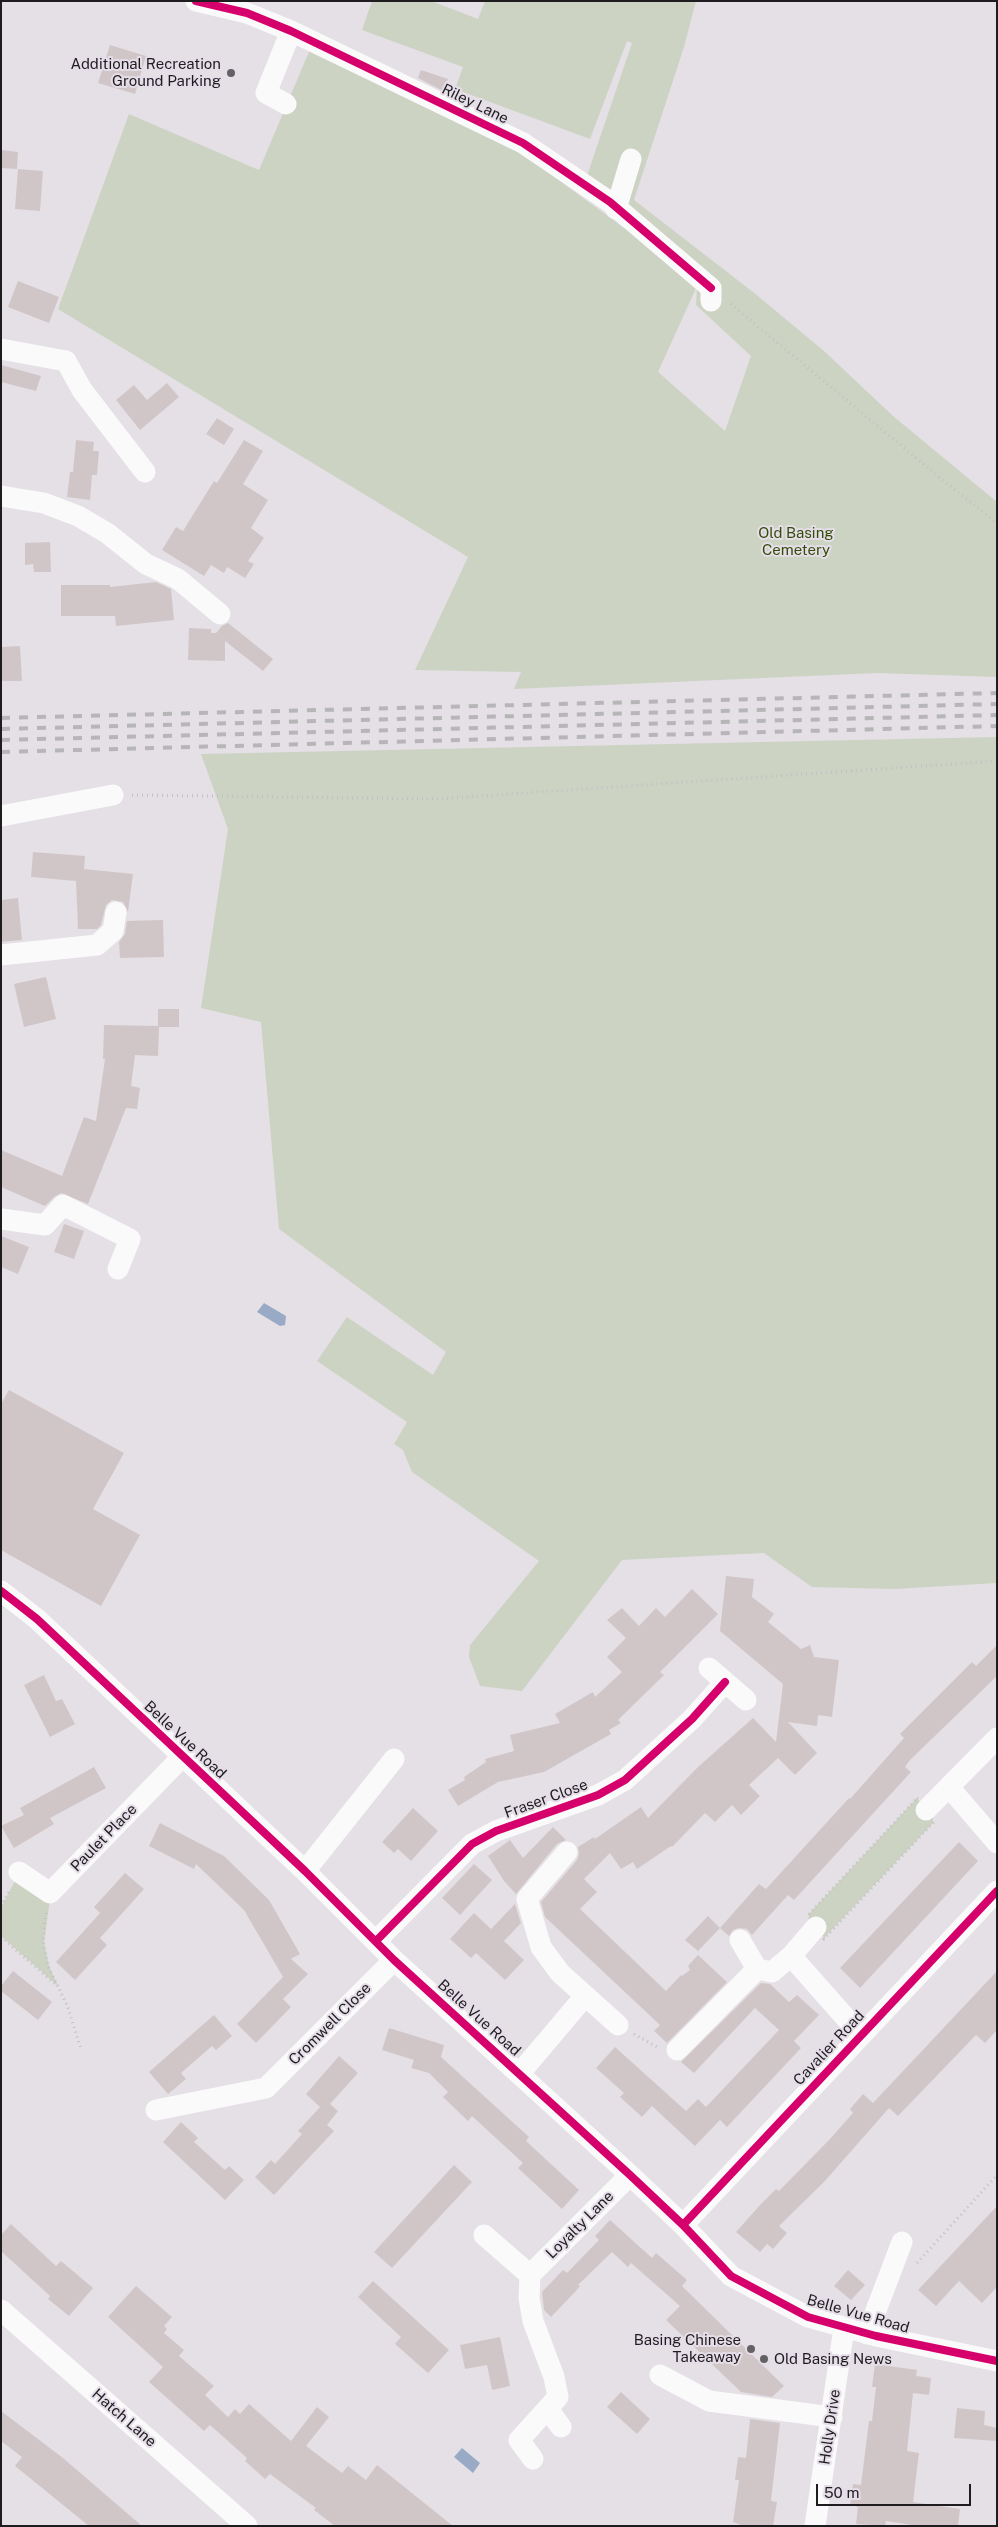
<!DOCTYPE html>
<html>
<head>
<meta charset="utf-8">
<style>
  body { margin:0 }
  #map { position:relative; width:998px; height:2527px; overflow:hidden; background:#e4e0e6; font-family:"Public Sans",sans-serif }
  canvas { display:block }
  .frame { position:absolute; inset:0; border:2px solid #1f1c20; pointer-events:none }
  .scale { position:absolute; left:816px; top:2484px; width:155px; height:22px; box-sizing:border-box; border:2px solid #1f1c20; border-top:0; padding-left:6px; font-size:15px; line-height:18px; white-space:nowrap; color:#1f1c20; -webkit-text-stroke:4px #e5dee8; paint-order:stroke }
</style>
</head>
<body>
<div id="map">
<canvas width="998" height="2527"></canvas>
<div class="frame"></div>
<div class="scale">50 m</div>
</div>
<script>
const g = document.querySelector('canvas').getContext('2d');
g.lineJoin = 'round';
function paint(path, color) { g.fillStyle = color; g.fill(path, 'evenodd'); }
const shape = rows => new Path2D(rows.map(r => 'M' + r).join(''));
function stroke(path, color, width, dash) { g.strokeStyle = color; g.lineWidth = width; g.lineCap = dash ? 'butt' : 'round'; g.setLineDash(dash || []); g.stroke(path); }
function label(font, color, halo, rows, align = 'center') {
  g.font = font + ' "Public Sans",sans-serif'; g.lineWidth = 4; g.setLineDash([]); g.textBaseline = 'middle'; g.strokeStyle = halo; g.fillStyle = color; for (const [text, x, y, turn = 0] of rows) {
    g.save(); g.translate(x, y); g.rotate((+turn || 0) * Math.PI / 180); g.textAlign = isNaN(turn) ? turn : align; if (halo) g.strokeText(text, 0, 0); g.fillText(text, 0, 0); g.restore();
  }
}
const green = shape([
  [372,1,431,1,478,19,485,1,696,1,684,47,634,200,753,292,824,351,893,416,997,502,997,677,877,673,514,689,521,672,415,670,468,557,58,309,129,114,259,170,311,47,519,151,624,228,631,206,587,176,632,43,627,41,590,139,455,89,463,67,362,30],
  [697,286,696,305,751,356,725,431,658,372],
  [997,737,997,1583,894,1589,812,1587,764,1553,622,1560,522,1691,480,1686,469,1657,470,1645,539,1561,412,1472,403,1450,394,1444,407,1422,317,1361,347,1317,433,1375,446,1352,279,1229,261,1022,201,1008,228,829,201,754],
  [917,1798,934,1822,824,1938,808,1915],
  [20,1872,51,1892,44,1942,49,1966,58,1986,1,1936,1,1907]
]);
const water = shape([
  [264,1303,286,1316,285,1325,280,1326,257,1312],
  [462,2448,480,2463,473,2473,454,2457]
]);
const building = shape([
  [110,45,146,56,135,94,98,83],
  [421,70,448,79,443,91,418,78],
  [1,150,18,152,17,169,1,168],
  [18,169,43,171,40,211,15,209],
  [18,281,59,297,49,323,8,307],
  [1,365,41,376,36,391,1,382],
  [167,383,179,397,140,430,116,400,134,385,147,400],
  [217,418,234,429,224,445,206,434],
  [76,440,94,442,93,451,99,451,97,475,92,475,90,500,67,497,70,472,73,472],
  [244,440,263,451,243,484,268,500,251,528,264,538,248,561,254,564,245,578,227,567,224,573,211,565,204,576,162,550,176,527,183,531,214,481,217,483],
  [50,542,51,572,34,572,33,564,25,565,25,543],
  [156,582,171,589,174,620,116,626,115,616,61,616,61,585,110,585,110,587],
  [228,623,273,659,263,671,225,641,225,661,188,660,189,628,211,629,211,633,216,633,222,626],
  [20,646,22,681,1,681,1,647],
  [33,852,85,856,84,869,133,874,128,912,123,902,112,900,106,905,101,925,97,929,78,929,76,881,31,877],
  [18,898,22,940,1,942,1,900],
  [163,920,164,957,120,958,119,942,125,934,127,921],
  [46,977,56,1019,24,1027,14,984],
  [158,1009,179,1009,179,1027,159,1027,158,1056,135,1055,131,1086,140,1088,137,1109,126,1108,88,1204,61,1193,54,1197,45,1206,1,1187,1,1150,62,1176,84,1117,96,1121,105,1059,103,1059,104,1025,158,1026],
  [64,1224,84,1231,74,1259,54,1252],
  [1,1236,29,1247,18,1274,1,1267],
  [9,1390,124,1453,93,1509,140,1535,101,1606,1,1550,1,1404],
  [726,1576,754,1579,752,1597,774,1614,768,1622,801,1649,810,1645,814,1657,839,1660,832,1717,818,1715,817,1726,788,1722,817,1753,795,1775,778,1758,749,1785,760,1796,741,1815,732,1805,715,1822,705,1813,672,1847,671,1846,637,1869,633,1862,621,1869,610,1853,584,1879,597,1892,580,1909,666,1991,681,1975,682,1976,690,1970,688,1966,698,1955,727,1982,667,2043,654,2031,660,2025,545,1917,541,1902,577,1860,579,1854,578,1847,594,1837,595,1839,641,1807,648,1818,698,1767,753,1718,776,1742,783,1684,720,1631],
  [692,1589,718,1614,660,1672,664,1675,618,1720,621,1723,609,1730,611,1734,544,1772,498,1782,458,1806,448,1790,465,1780,464,1777,486,1762,485,1759,514,1751,510,1735,560,1723,555,1714,593,1692,595,1697,622,1672,607,1657,626,1638,607,1620,622,1608,639,1626,656,1608,665,1617],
  [997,1645,997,1676,910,1760,905,1767,911,1772,794,1900,788,1895,752,1935,747,1929,739,1928,733,1930,729,1936,720,1928,759,1884,766,1889,849,1798,850,1799,904,1738,900,1734,972,1662,976,1666],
  [44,1675,56,1701,62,1699,75,1724,50,1737,24,1685],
  [94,1767,106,1788,50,1818,54,1824,14,1848,1,1826,24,1815,20,1808],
  [413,1808,438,1831,411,1861,398,1849,394,1853,382,1842],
  [160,1823,224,1856,269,1900,300,1954,291,1959,308,1974,283,1999,291,2007,256,2043,237,2024,283,1977,244,1910,196,1864,194,1869,149,1846],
  [553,1827,566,1840,557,1844,516,1894,504,1881,488,1856,510,1840,523,1858],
  [959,1842,978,1861,860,1988,840,1968],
  [474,1864,492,1880,460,1915,442,1898],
  [125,1873,144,1889,100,1938,107,1945,75,1980,56,1962,100,1913,94,1907],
  [515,1904,521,1923,504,1941,524,1960,505,1980,476,1953,471,1958,450,1939,474,1913,491,1929],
  [708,1916,720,1928,698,1951,685,1940],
  [13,1971,52,2002,38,2020,1,1991,1,1986],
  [997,1971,997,2030,985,2043,976,2035,898,2116,889,2108,824,2182,779,2226,787,2233,773,2249,767,2244,760,2252,736,2232,761,2204,776,2189,779,2191,830,2139,853,2113,850,2109,863,2094,873,2103],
  [761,1983,770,1984,789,2002,797,1995,819,2015,794,2041,801,2048,727,2127,720,2120,695,2146,652,2106,642,2117,620,2097,624,2093,596,2068,615,2047,686,2111,698,2099,706,2107,779,2030,755,2008,694,2073,681,2062],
  [214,2015,232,2036,216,2050,212,2046,181,2073,186,2079,168,2094,149,2072],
  [389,2028,444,2045,441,2057,529,2137,526,2141,579,2190,562,2209,518,2168,523,2163,472,2116,468,2121,443,2097,448,2092,429,2073,411,2068,414,2060,382,2050],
  [339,2056,358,2073,330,2104,338,2111,327,2125,334,2131,274,2195,255,2177,271,2160,275,2164,302,2134,298,2131,320,2107,306,2094],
  [181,2122,198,2138,194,2142,225,2170,229,2166,244,2180,225,2200,163,2142],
  [454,2165,472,2182,392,2268,374,2252],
  [997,2206,997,2287,982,2303,959,2281,936,2306,918,2290],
  [610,2220,652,2258,656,2253,687,2280,682,2286,784,2386,772,2397,741,2392,666,2320,680,2306,631,2263,628,2267,612,2252,578,2285,580,2286,575,2292,551,2317,544,2310,542,2292,563,2270,567,2273,599,2240,595,2236],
  [11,2224,56,2266,61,2261,93,2288,69,2316,48,2299,50,2296,1,2251,1,2235],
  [848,2270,865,2285,851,2300,834,2286],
  [373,2281,449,2350,428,2373,395,2344,401,2337,358,2297],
  [136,2286,172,2317,164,2326,167,2329,164,2333,184,2350,179,2356,214,2386,205,2395,228,2417,235,2409,240,2414,249,2404,291,2441,317,2407,329,2417,306,2446,342,2473,348,2466,366,2480,377,2465,453,2526,335,2526,314,2510,316,2508,270,2474,265,2479,245,2461,247,2458,210,2425,204,2431,149,2382,163,2367,108,2317],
  [500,2337,510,2386,492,2390,487,2365,465,2369,460,2345],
  [875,2364,917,2370,916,2376,931,2378,929,2395,913,2393,907,2451,919,2453,913,2502,960,2509,958,2526,919,2526,886,2521,885,2526,856,2524,858,2507,850,2505,853,2484,861,2485,869,2421,872,2421,876,2387,872,2387],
  [621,2392,650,2419,637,2434,607,2407],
  [957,2408,985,2411,984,2425,997,2428,997,2441,954,2438],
  [1,2411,63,2458,142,2526,89,2526,15,2466,22,2457,1,2441],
  [750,2419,780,2423,771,2501,777,2502,773,2526,744,2526,733,2522,739,2480,735,2480,738,2457,746,2458]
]);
const path = shape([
  [731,304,945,482,997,523],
  [132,795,436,799,997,761],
  [917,1798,934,1822,824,1939,808,1915,917,1798],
  [1,1906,10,1890],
  [46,1913,43,1942,48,1966,67,2005,81,2049],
  [1,1937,55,1984],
  [634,2034,657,2047],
  [917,2263,997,2175]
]);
const minor = shape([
  [196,1,247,13,291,31,523,143,610,202,711,288,711,301],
  [286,104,266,93,291,31],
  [616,209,631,159],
  [1,349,66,361,82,390,145,472],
  [1,496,44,503,78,516,107,533,146,564,178,579,220,614],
  [1,816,113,795],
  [1,955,97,945,113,931,116,912],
  [1,1219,45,1225,63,1205,130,1239,118,1269],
  [1,1591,37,1619,305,1871,394,1960,630,2175,683,2225,731,2276,808,2317,876,2336,997,2361],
  [709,1668,746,1700],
  [949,1787,997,1843],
  [926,1810,997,1738],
  [567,1852,527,1899,541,1947,560,1973,618,2025],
  [305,1871,394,1759],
  [19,1872,50,1893,183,1756],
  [740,1940,757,1969],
  [376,1941,472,1844,496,1831,598,1795,625,1780,692,1719,725,1682],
  [791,1956,860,2034],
  [677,2050,757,1969,772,1972,791,1956,816,1927],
  [520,2073,585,1996],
  [156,2110,266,2088,394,1960],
  [683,2225,997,1891],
  [484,2235,530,2275,529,2298,533,2321,554,2377,558,2397,519,2440,533,2459],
  [530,2275,630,2175],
  [1,2310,247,2526],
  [867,2334,902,2242],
  [660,2375,709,2401,832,2417],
  [548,2409,561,2427],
  [815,2526,844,2328]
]);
const rail = shape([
  [1,718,997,693],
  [1,729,997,704],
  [1,740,997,715],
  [1,752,997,726]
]);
const cycleway = shape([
  [196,1,247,13,291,31,523,143,610,202,711,288],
  [1,1591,37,1619,305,1871,394,1960,630,2175,683,2225,731,2276,808,2317,876,2336,997,2361],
  [376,1941,472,1844,496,1831,598,1795,625,1780,692,1719,725,1682],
  [683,2225,997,1891]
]);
const markers = [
  [231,73,5,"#646165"],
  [751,2349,5,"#646165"],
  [764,2359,5,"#646165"]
];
const poiNames = [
  ["Additional Recreation",221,64],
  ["Ground Parking",221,81],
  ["Basing Chinese",741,2340],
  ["Takeaway",741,2357],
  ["Old Basing News",774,2359,"left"]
];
const streetNames = [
  ["Riley Lane",475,104,26],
  ["Belle Vue Road",185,1740,43],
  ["Fraser Close",546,1799,-20],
  ["Paulet Place",104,1838,-46],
  ["Belle Vue Road",479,2018,42],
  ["Cromwell Close",330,2024,-45],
  ["Cavalier Road",829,2048,-47],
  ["Loyalty Lane",580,2225,-45],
  ["Belle Vue Road",858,2314,16],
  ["Hatch Lane",124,2418,41],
  ["Holly Drive",830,2427,-82]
];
const parkNames = [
  ["Old Basing",796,533],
  ["Cemetery",796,550]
];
paint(green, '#ccd3c3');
paint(water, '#99aac6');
paint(building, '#d1c6c7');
stroke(path, '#c2c0c2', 3, [1, 4]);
stroke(minor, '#fbfafb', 21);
stroke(rail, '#b6b6b6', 4, [9, 9]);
stroke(cycleway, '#d6006c', 8);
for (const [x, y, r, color] of markers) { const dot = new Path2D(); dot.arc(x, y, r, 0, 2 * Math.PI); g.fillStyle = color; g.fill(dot); stroke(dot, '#e5dee8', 2); }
label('15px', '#1f1c20', '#e5dee8', poiNames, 'right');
label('15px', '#1f1c20', '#e5dee8', streetNames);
label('15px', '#344d09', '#e5dee8', parkNames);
</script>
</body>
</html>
